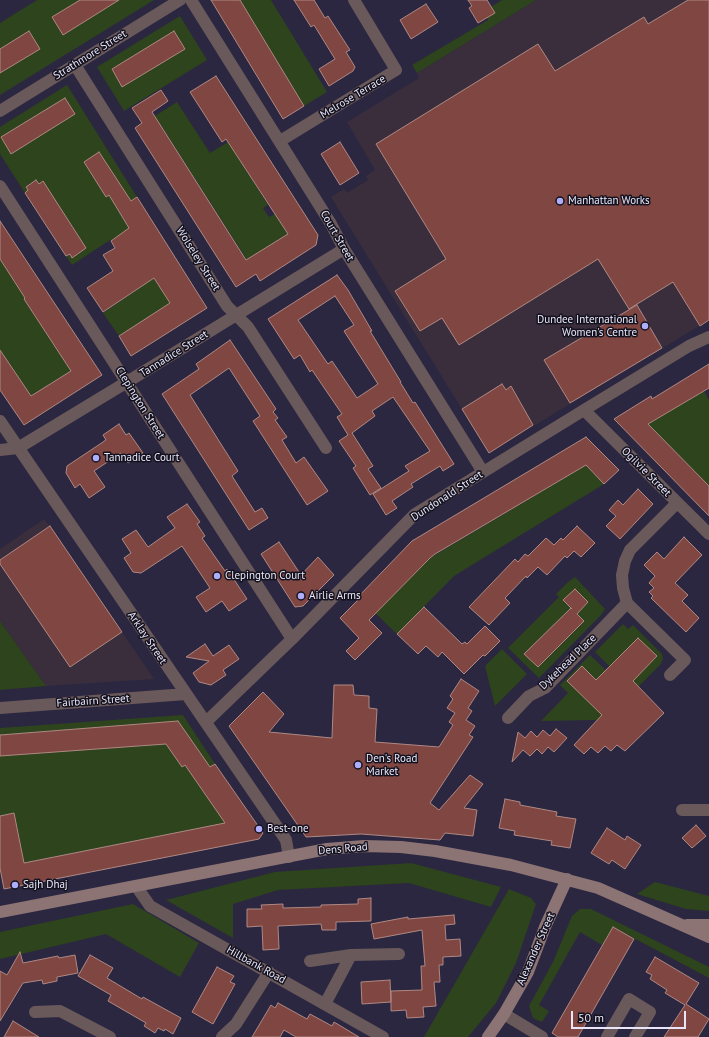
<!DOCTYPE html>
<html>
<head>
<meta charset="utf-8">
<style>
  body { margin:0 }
  #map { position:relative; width:709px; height:1037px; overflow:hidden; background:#2b2741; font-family:"PT Sans",sans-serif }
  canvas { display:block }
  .scale { position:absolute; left:571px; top:1011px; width:115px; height:18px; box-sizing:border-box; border:2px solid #e8e6f8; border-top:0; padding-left:5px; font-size:12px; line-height:14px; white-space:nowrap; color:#e8e6f8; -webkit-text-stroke:3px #14121e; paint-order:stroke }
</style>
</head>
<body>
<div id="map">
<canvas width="709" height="1037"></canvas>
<div class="scale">50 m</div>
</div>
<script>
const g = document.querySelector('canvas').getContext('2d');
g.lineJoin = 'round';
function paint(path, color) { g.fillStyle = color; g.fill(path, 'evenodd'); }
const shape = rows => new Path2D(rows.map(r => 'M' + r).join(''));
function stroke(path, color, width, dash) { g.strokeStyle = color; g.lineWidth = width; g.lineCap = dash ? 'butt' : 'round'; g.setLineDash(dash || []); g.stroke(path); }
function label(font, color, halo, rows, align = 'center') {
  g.font = font + ' "PT Sans",sans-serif'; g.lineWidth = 3; g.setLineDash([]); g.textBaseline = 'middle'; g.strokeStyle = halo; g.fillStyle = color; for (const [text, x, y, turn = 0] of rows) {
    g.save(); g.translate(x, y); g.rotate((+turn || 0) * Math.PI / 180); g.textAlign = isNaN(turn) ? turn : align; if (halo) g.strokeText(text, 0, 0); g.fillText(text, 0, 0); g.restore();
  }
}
const industrial = shape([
  [536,0,709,0,709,320,489,453,331,197,344,189,347,193,368,180,366,176,375,170,347,122,419,78,417,73],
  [44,519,50,526,154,679,46,686,0,621,0,549]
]);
const green = shape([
  [37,0,154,0,0,95,0,23],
  [240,0,271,0,327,92,304,106],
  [502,0,536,0,417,73,412,65,488,20,487,17,491,7],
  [180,16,207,60,124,111,97,67],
  [67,85,137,197,118,210,129,228,111,241,110,240,72,265,66,256,70,254,72,257,82,251,43,181,39,184,36,180,26,187,28,190,25,193,0,154,0,127],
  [177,102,210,153,228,142,268,205,263,208,269,217,275,214,288,234,247,260,155,116],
  [0,259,18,287,43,286,24,299,71,371,31,396,0,350],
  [125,262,153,277,158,285,163,282,175,300,119,336,103,313,141,287],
  [704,391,709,400,709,486,648,424],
  [586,465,604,484,454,576,397,634,375,613,430,558],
  [575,577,605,609,601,615,539,678,508,648,559,597,556,594,568,582],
  [0,621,29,662,46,686,0,690],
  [623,624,628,629,633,625,662,654,663,659,660,665,634,691,595,652],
  [502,649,527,674,495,706,485,666],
  [590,655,628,691,607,718,595,720,541,721,568,693,560,685],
  [183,715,215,764,194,778,224,821,224,824,24,863,13,813,0,816,0,728],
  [411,863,501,887,491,907,409,883,278,890,233,904,233,938,166,900,275,872],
  [655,882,709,896,709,911,686,909,637,894],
  [509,889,531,898,536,904,516,963,496,1003,468,1037,424,1037],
  [133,904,199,943,180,977,106,934,0,959,0,932],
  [580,909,591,909,709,967,709,978,613,927,602,945,580,932,539,1005,549,1011,542,1022,533,1018,529,1006,553,962,572,916]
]);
const building = shape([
  [80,0,119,0,63,35,52,17,80,0],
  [211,0,240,0,304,106,283,119,211,0],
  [294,0,314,0,325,18,328,16,350,50,346,52,355,67,353,71,329,86,319,69,335,59,314,25,311,27,294,0],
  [468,0,487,0,495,13,478,23,469,8,472,6,468,0],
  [688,0,709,0,709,320,700,326,673,282,629,309,598,259,459,345,442,318,420,331,395,291,446,259,376,144,538,44,555,71,644,17,648,24,688,0],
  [426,4,438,22,411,39,400,20,426,4],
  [29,31,40,49,0,73,0,49,29,31],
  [174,31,185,49,122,87,112,69,174,31],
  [216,76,318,235,316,245,260,281,256,274,236,287,135,128,142,123,132,108,161,90,168,101,152,112,246,260,288,234,226,139,222,142,190,92,216,76],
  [65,98,75,114,11,154,1,137,65,98],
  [340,142,359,173,340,185,321,154,340,142],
  [99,152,131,201,137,197,207,308,131,356,119,336,170,303,154,278,103,312,87,288,113,271,103,255,115,248,111,241,129,228,109,195,106,197,84,162,99,152],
  [36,180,39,184,43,181,86,248,72,258,70,254,66,256,25,193,28,190,26,187,36,180],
  [0,221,102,375,24,425,0,390,0,350,31,396,71,371,24,299,25,298,0,259,0,221],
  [337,275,348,290,372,331,370,331,401,382,400,382,413,403,415,402,454,464,443,471,440,466,411,484,413,487,392,501,397,508,386,515,373,494,409,471,405,466,430,451,393,397,372,411,375,416,352,433,373,466,368,469,381,488,370,495,353,468,356,466,339,441,348,435,337,417,342,414,312,370,310,372,300,355,294,359,268,319,337,275],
  [335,296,354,325,344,331,378,384,357,398,332,361,328,364,298,320,335,296],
  [637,305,662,348,570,403,544,360,637,305],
  [230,340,276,409,273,412,278,418,275,420,287,437,282,440,296,463,304,457,328,491,307,505,253,421,260,416,229,368,190,395,238,471,232,476,255,512,262,508,268,518,249,530,162,394,199,369,196,364,230,340],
  [709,364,709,388,648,424,709,486,709,516,614,419,651,396,652,399,709,364],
  [502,384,506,390,511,386,533,425,489,453,462,409,502,384],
  [119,424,126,435,129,433,143,453,128,463,121,453,94,471,105,487,89,498,80,484,75,488,66,473,67,466,106,440,103,435,119,424],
  [586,437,619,470,604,484,586,465,435,554,430,558,369,620,382,633,355,660,346,651,359,638,340,618,360,598,358,597,412,541,586,437],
  [638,489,653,504,620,539,606,526,616,516,609,510,618,500,623,505,638,489],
  [187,504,200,522,197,524,205,536,202,538,225,571,227,569,247,599,229,611,222,601,206,612,196,597,210,588,182,546,141,573,133,572,124,558,131,553,122,539,136,530,148,547,175,528,167,517,187,504],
  [50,526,122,632,70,667,0,564,0,560,50,526],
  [577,526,595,543,581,557,574,551,567,558,565,556,547,575,538,567,527,578,526,576,505,598,510,603,489,625,469,607,515,559,518,562,525,554,528,556,546,538,554,545,561,538,563,540,577,526],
  [684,537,702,555,675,583,688,595,682,601,699,618,686,632,651,598,653,596,649,592,654,588,649,583,655,576,644,565,657,552,664,559,684,537],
  [279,542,301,575,318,557,334,575,303,606,295,607,261,554,279,542],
  [575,589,588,602,577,614,584,621,538,667,524,654,571,608,572,609,563,600,575,589],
  [424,607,462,644,465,642,467,644,485,626,500,641,485,656,483,655,464,674,442,652,438,657,426,646,418,654,397,634,424,607],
  [638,638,657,656,633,681,664,713,625,751,617,745,611,751,605,746,598,753,591,747,584,754,574,745,602,715,567,681,582,666,596,680,638,638],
  [205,644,213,656,229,645,239,659,223,670,226,675,211,685,199,682,193,673,209,661,186,657,205,644],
  [461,679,479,691,468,708,472,711,466,720,475,726,469,735,473,737,430,803,439,810,470,775,483,784,464,808,477,810,473,836,445,833,440,840,361,834,306,837,229,726,263,692,284,714,269,732,332,738,334,685,353,685,354,695,369,696,369,708,377,709,375,742,439,747,453,725,449,722,455,713,447,708,453,699,450,696,461,679],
  [178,721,210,767,215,764,263,833,259,839,4,889,0,868,0,816,14,813,24,863,225,823,185,765,182,767,166,744,0,756,0,735,178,721],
  [556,729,567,738,554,752,548,747,542,754,537,749,530,756,523,750,512,762,518,732,525,738,531,731,537,737,543,730,550,736,556,729],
  [505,799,520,802,520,805,557,812,556,816,576,819,570,848,551,845,552,841,514,835,515,831,499,828,505,799],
  [696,825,706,836,692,848,682,838,696,825],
  [607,828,625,840,627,836,641,845,625,869,612,860,609,864,591,853,607,828],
  [371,898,371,921,336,922,336,930,322,930,321,924,278,926,279,949,263,950,262,926,247,927,247,909,262,909,261,905,283,904,283,908,321,907,321,905,358,904,358,899,371,898],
  [454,915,455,924,445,925,446,940,460,939,461,956,443,957,443,965,439,965,440,982,434,982,436,1006,423,1007,424,1017,407,1018,406,1010,391,1011,391,991,422,990,421,966,425,966,422,930,374,939,371,924,408,917,408,919,454,915],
  [613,927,634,939,578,1037,558,1037,552,1033,613,927],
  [20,952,23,963,58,956,59,958,75,955,78,973,57,977,57,981,43,984,42,980,23,983,0,1021,0,971,7,975,20,952],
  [90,955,113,968,107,978,142,999,143,997,181,1018,173,1034,165,1029,164,1031,158,1028,155,1033,144,1026,146,1023,108,1001,111,995,78,976,90,955],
  [655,957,699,983,686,1004,709,1019,698,1037,664,1037,685,1005,665,993,667,990,650,979,652,975,646,972,655,957],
  [217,967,234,976,230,982,235,984,213,1024,192,1012,217,967],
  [390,980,391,1002,362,1004,361,982,390,980],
  [278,1003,307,1019,310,1014,332,1026,334,1022,359,1037,296,1037,284,1030,280,1037,252,1037,271,1005,275,1008,278,1003],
  [13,1021,39,1037,4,1037,13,1021]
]);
const street = shape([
  [191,0,331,224,344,249,483,472],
  [75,65,227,306,248,327,326,448],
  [0,111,180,0],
  [280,141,396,70,354,0],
  [0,186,292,639],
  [584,410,709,534],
  [0,421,286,840,289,857],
  [0,450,18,448,127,382,344,249],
  [670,675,685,660,627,603,623,588,622,575,625,561,630,550,677,503],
  [0,708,186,694],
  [508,718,529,696,545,688,627,603],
  [206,722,292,639,415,514,584,410,689,346,709,337],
  [682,810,709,810],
  [136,886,150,906,383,1037],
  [310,961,351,955],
  [325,1004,351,955,399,954],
  [35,1012,60,1011,110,1037],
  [504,1014,542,1037],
  [222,1037,236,1024,269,972],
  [607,1037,629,999,650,1012,635,1037]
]);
const secondary = shape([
  [0,912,327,849,364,846,401,847,435,851,511,865,598,888,709,937],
  [687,925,709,925],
  [488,1037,504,1014,528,972,545,927,567,879]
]);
const markers = [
  [560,201,4,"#aeaefa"],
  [645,326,4,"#aeaefa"],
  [96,458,4,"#aeaefa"],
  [217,576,4,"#aeaefa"],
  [301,596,4,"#aeaefa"],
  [358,765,4,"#aeaefa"],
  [259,829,4,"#aeaefa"],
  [15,885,4,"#aeaefa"]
];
const streetNames = [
  ["Strathmore Street",90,55,-32],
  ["Melrose Terrace",353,97,-31],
  ["Court Street",337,236,60],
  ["Wolseley Street",198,259,58],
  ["Tannadice Street",174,354,-32],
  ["Clepington Street",140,403,58],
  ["Ogilvie Street",646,472,45],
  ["Dundonald Street",447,496,-33],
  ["Arklay Street",147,638,56],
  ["Dykehead Place",568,662,-44],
  ["Fairbairn Street",93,701,-4],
  ["Dens Road",343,849,-5],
  ["Alexander Street",536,949,-66],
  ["Hillbank Road",256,965,29]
];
const poiNames = [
  ["Manhattan Works",568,201],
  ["Dundee International",637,320,"right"],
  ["Women's Centre",637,333,"right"],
  ["Tannadice Court",104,458],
  ["Clepington Court",225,576],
  ["Airlie Arms",309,596],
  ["Den's Road",366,759],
  ["Market",366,772],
  ["Best-one",267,829],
  ["Sajh Dhaj",23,885]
];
paint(industrial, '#3a2e3c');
paint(green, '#2d441c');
paint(building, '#804742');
stroke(building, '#ae8884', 1);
stroke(street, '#6a595a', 12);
stroke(secondary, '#8c7374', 12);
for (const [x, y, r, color] of markers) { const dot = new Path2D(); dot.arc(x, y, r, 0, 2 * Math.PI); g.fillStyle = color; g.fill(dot); stroke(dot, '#14121e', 1.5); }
label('11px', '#e8e6f8', '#14121e', streetNames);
label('11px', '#e8e6f8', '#14121e', poiNames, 'left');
</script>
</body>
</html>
